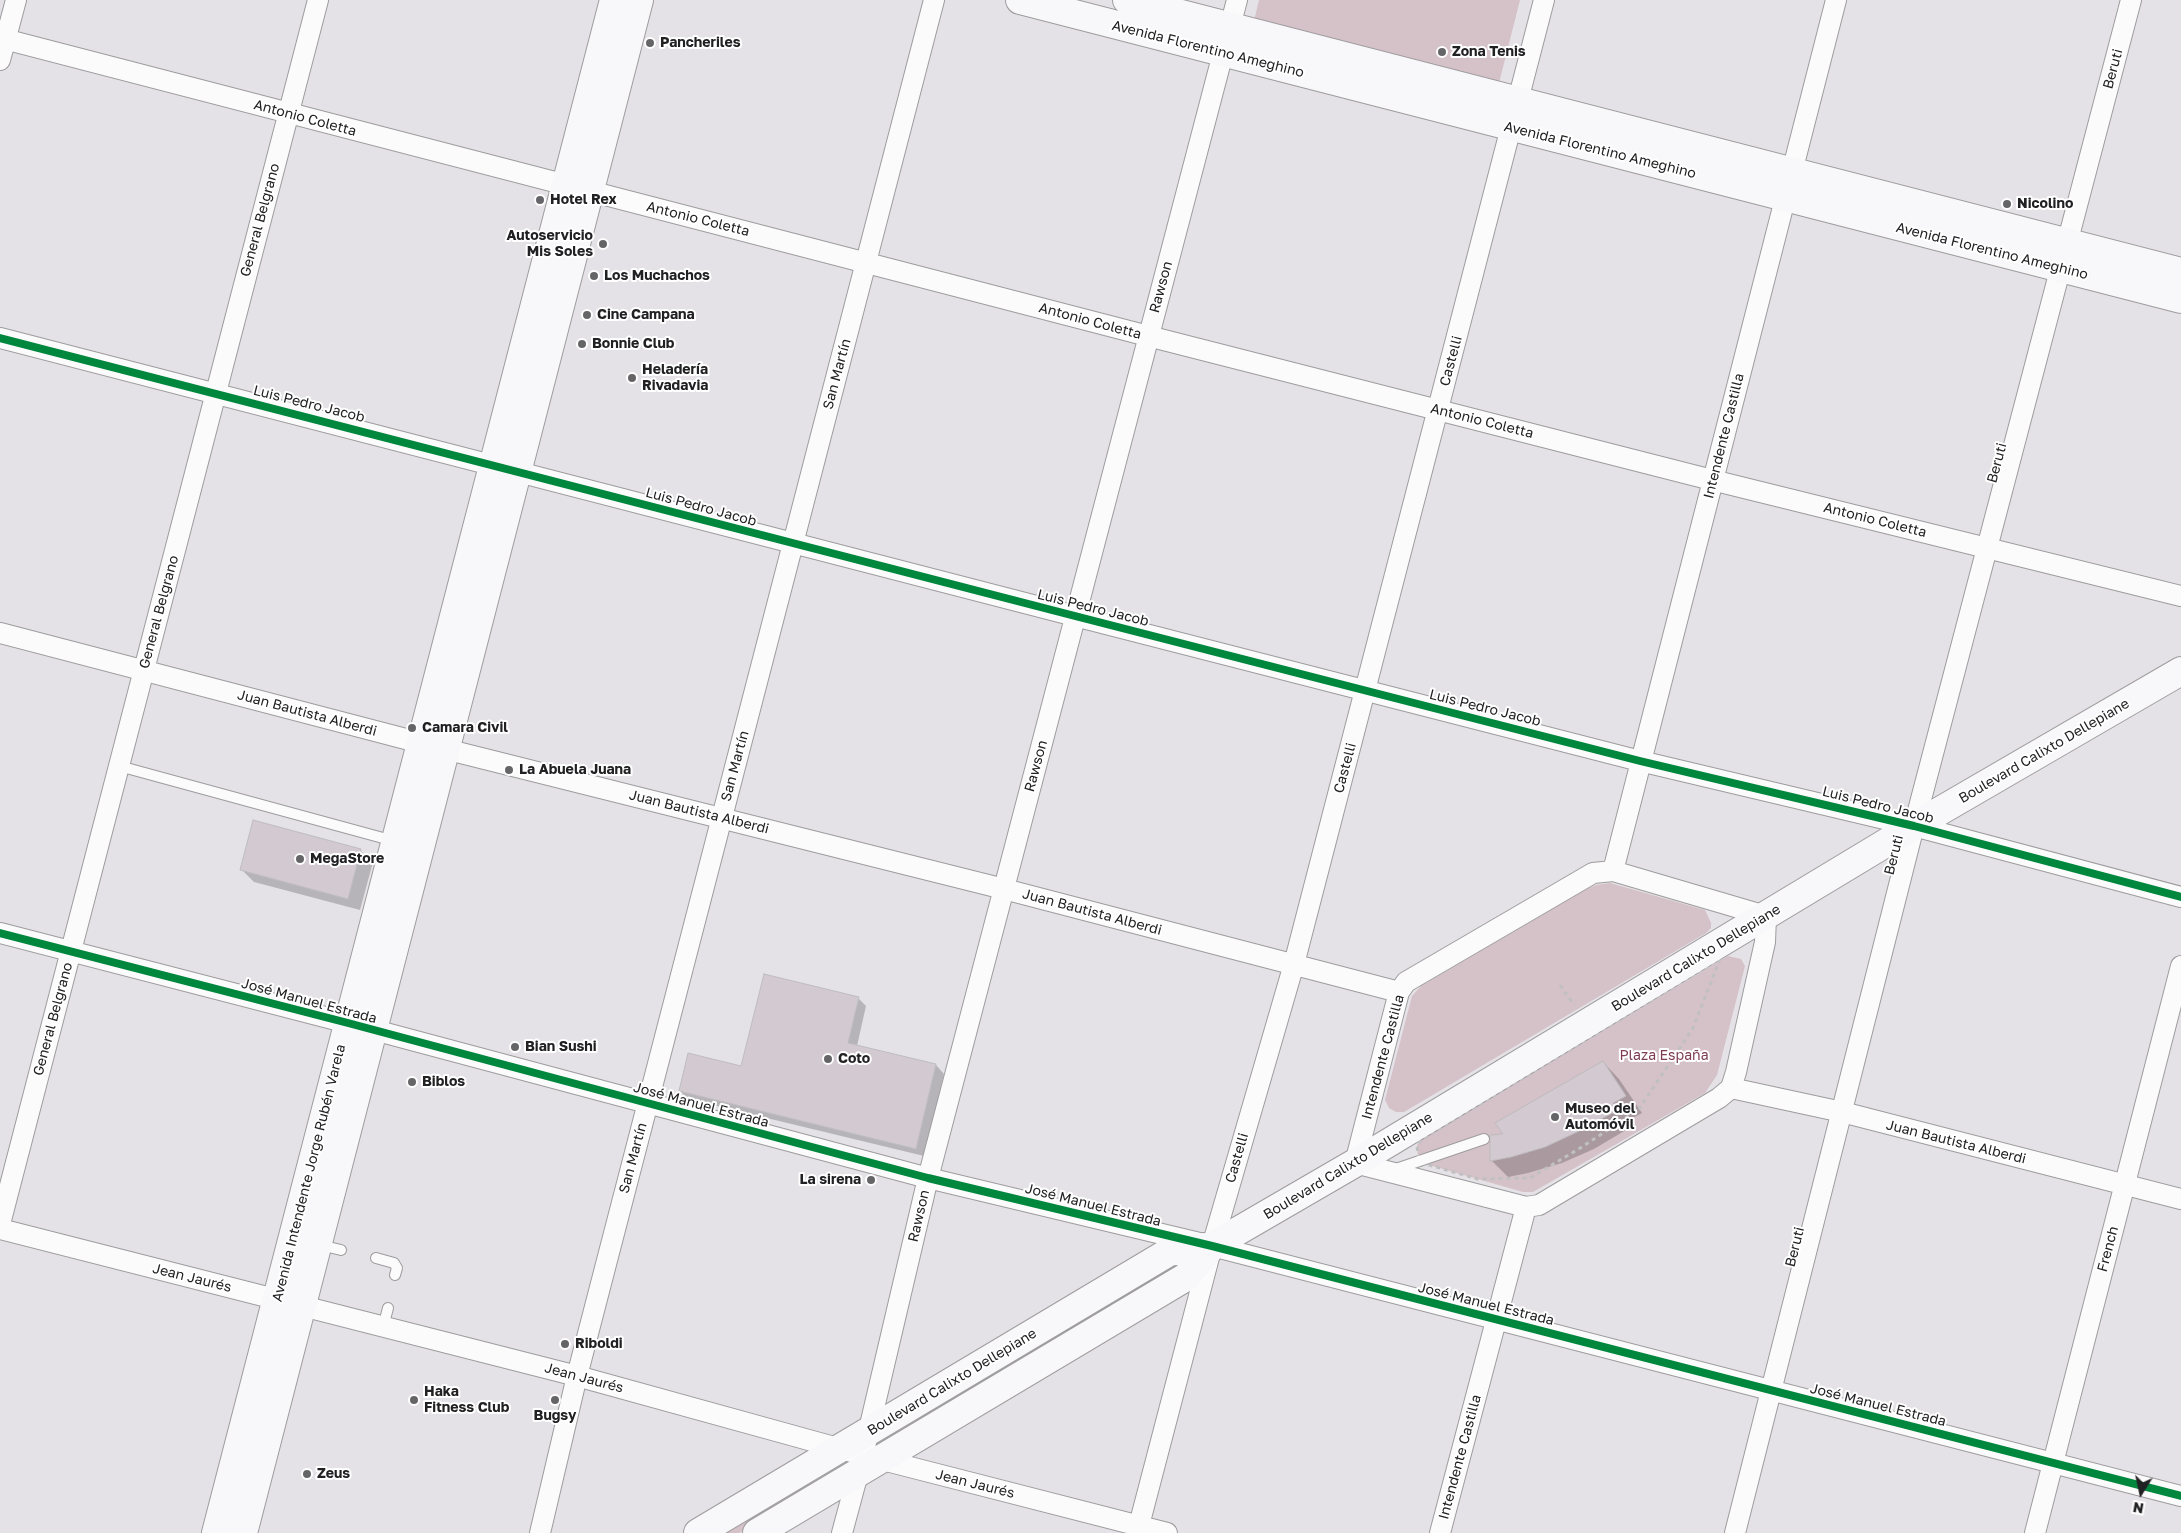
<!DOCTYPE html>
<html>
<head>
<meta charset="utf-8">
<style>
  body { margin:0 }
  #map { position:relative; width:2181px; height:1533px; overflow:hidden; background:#e4e2e6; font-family:"Golos Text",sans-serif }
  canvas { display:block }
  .north { position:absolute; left:2116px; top:1468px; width:50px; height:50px; -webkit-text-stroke:4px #fff; paint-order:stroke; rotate:190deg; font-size:14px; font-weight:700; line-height:20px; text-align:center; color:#212022 }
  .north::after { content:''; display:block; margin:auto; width:18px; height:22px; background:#212022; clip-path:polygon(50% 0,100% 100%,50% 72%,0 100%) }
</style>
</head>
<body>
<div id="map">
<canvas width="2181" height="1533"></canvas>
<div class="north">N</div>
</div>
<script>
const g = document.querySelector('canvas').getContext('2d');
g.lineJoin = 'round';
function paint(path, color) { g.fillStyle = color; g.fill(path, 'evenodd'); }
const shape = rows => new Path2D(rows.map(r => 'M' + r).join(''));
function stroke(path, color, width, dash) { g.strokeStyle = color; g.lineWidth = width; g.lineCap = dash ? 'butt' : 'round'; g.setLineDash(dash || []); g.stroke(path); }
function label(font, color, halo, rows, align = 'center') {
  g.font = font + ' "Golos Text",sans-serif'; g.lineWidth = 4; g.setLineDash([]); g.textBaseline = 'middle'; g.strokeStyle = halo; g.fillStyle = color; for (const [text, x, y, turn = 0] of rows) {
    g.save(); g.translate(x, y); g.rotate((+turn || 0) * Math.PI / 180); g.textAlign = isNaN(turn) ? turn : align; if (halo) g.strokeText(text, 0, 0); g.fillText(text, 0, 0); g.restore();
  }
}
const green = shape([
  [1259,0,1520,0,1499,83,1254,21],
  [1610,883,1705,910,1711,923,1711,928,1706,933,1404,1112,1396,1112,1389,1108,1385,1100,1412,996,1421,986,1587,889,1596,885],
  [1728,956,1741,959,1745,966,1717,1075,1705,1093,1533,1192,1523,1192,1422,1163,1418,1156,1417,1145,1421,1140],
  [1135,1280,1142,1293,926,1422,918,1410],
  [811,1474,819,1486,739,1533,712,1533]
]);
const shadow = shape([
  [360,850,373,862,360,910,254,882,241,869],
  [858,998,866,1006,857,1046,936,1065,944,1074,924,1156,688,1099,680,1091,742,1067],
  [1603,1062,1619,1079,1642,1113,1629,1120,1631,1127,1594,1149,1562,1163,1528,1173,1508,1177,1491,1160,1505,1135]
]);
const building = shape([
  [253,820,361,849,348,899,240,870,253,820],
  [764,974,859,997,848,1043,936,1064,916,1149,679,1091,688,1053,741,1066,764,974],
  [1603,1061,1626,1096,1613,1103,1616,1111,1577,1132,1545,1147,1511,1157,1490,1161,1490,1135,1503,1134,1495,1123,1603,1061]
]);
const path = shape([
  [1720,959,1693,1028,1639,1109,1582,1147,1530,1178,1478,1179,1422,1163,1418,1156,1417,1145,1421,1140,1720,959],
  [1560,985,1574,1005]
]);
const lane = shape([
  [119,766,394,841],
  [1393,1170,1484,1139],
  [320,1245,341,1250],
  [376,1258,394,1263,397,1268,395,1275],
  [383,1327,388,1308]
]);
const street = shape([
  [0,38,1148,336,1712,480,2181,596],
  [0,60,16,0],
  [0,338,1075,616,1640,761,1914,826,2181,897],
  [0,633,421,743,1004,889,1399,992],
  [1613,871,1766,916,1765,942,1736,1072,1731,1088,1719,1098,1539,1205,1526,1207,1355,1163,1399,992,1406,982,1593,873,1613,871],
  [1613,871,1836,0],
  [0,933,348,1023,928,1178,1212,1246,2181,1496],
  [1731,1088,1842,1112,2181,1199],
  [0,1224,318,0],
  [0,1229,577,1376,863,1455,1167,1533],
  [540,1533,577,1376,934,0],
  [842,1533,863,1455,928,1178,1237,0],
  [1137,1533,1212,1246,1294,964,1544,0],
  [1440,1533,1526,1207],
  [1735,1533,1914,826,2131,0],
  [2035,1533,2181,966]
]);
const secondary = shape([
  [1020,0,2181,299],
  [1127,0,2181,272],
  [216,1533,614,0],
  [243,1533,639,0],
  [698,1533,1169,1252,1212,1246],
  [757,1533,1186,1277,1212,1246,1355,1163,1914,826,2181,671]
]);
const cycleway = shape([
  [0,338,1075,616,1640,761,1914,826,2181,897],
  [0,933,348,1023,928,1178,1212,1246,2181,1496]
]);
const markers = [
  [650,43,5,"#656467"],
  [1442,52,5,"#656467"],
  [540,200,5,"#656467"],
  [2007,204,5,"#656467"],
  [603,244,5,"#656467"],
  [594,276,5,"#656467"],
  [587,315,5,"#656467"],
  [582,344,5,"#656467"],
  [632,378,5,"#656467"],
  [412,728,5,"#656467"],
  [509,770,5,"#656467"],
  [300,859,5,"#656467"],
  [515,1047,5,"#656467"],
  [828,1059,5,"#656467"],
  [412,1082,5,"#656467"],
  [1555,1117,5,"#656467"],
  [871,1180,5,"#656467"],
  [565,1344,5,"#656467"],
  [414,1400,5,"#656467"],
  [555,1400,5,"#656467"],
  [307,1474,5,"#656467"]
];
const poiNames = [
  ["Pancheriles",660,43],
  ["Zona Tenis",1452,52],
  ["Hotel Rex",550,200],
  ["Nicolino",2017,204],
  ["Autoservicio",593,236,"right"],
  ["Mis Soles",593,252,"right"],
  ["Los Muchachos",604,276],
  ["Cine Campana",597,315],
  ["Bonnie Club",592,344],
  ["Heladería",642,370],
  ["Rivadavia",642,386],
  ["Camara Civil",422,728],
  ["La Abuela Juana",519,770],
  ["MegaStore",310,859],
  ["Bian Sushi",525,1047],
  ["Coto",838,1059],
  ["Biblos",422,1082],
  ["Museo del",1565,1109],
  ["Automóvil",1565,1125],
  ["La sirena",861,1180,"right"],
  ["Riboldi",575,1344],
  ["Haka",424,1392],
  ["Fitness Club",424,1408],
  ["Bugsy",555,1416,"center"],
  ["Zeus",317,1474]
];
const streetNames = [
  ["Avenida Florentino Ameghino",1208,49,14],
  ["Beruti",2113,69,-75],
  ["Antonio Coletta",305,118,15],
  ["Avenida Florentino Ameghino",1600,150,14],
  ["Antonio Coletta",698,219,14],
  ["General Belgrano",260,220,-75],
  ["Avenida Florentino Ameghino",1992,251,14],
  ["Rawson",1161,287,-75],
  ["Antonio Coletta",1090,321,15],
  ["Castelli",1451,361,-75],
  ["San Martín",837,374,-75],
  ["Luis Pedro Jacob",309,404,14],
  ["Antonio Coletta",1482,421,14],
  ["Intendente Castilla",1724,436,-76],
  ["Beruti",1997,463,-75],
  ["Luis Pedro Jacob",701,507,15],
  ["Antonio Coletta",1875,520,14],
  ["Luis Pedro Jacob",1093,608,14],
  ["General Belgrano",159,612,-75],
  ["Luis Pedro Jacob",1485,708,14],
  ["Juan Bautista Alberdi",307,713,15],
  ["Boulevard Calixto Dellepiane",2044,751,-30],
  ["San Martín",735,766,-75],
  ["Rawson",1036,766,-75],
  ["Castelli",1345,768,-75],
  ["Luis Pedro Jacob",1878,805,14],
  ["Juan Bautista Alberdi",699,812,14],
  ["Beruti",1894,855,-76],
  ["Juan Bautista Alberdi",1092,912,15],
  ["Boulevard Calixto Dellepiane",1696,958,-31],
  ["José Manuel Estrada",309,1001,15],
  ["General Belgrano",53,1019,-75],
  ["Intendente Castilla",1383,1057,-75],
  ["José Manuel Estrada",701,1105,15],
  ["Juan Bautista Alberdi",1956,1142,14],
  ["San Martín",633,1158,-75],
  ["Castelli",1237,1158,-74],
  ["Boulevard Calixto Dellepiane",1348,1166,-31],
  ["Avenida Intendente Jorge Rubén Varela",309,1173,-76],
  ["José Manuel Estrada",1093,1205,14],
  ["Rawson",919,1216,-77],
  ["Beruti",1795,1247,-76],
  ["French",2108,1249,-75],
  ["Jean Jaurés",192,1278,14],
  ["José Manuel Estrada",1486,1304,14],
  ["Jean Jaurés",584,1378,15],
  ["Boulevard Calixto Dellepiane",952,1382,-31],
  ["José Manuel Estrada",1878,1405,14],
  ["Intendente Castilla",1460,1457,-75],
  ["Jean Jaurés",975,1484,14]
];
const parkNames = [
  ["Plaza España",1664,1056]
];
paint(green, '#d5c1c8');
paint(shadow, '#0003');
paint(building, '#d2c9d1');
stroke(building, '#bebcbe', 1);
stroke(lane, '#9e9c9e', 12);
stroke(street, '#9e9c9e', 22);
stroke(secondary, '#9e9c9e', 30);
stroke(path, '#c1c0c1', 3, [4, 4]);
stroke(lane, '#fbfbfb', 10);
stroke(street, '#fbfbfb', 20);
stroke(secondary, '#f8f7f9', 28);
stroke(cycleway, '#00873e', 8);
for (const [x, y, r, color] of markers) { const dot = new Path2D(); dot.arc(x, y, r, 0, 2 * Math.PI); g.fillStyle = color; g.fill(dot); stroke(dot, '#fff', 2); }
label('bold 14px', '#212022', '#fff', poiNames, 'left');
label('14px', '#212022', '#fff', streetNames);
label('14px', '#7d3c53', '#fff', parkNames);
</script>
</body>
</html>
